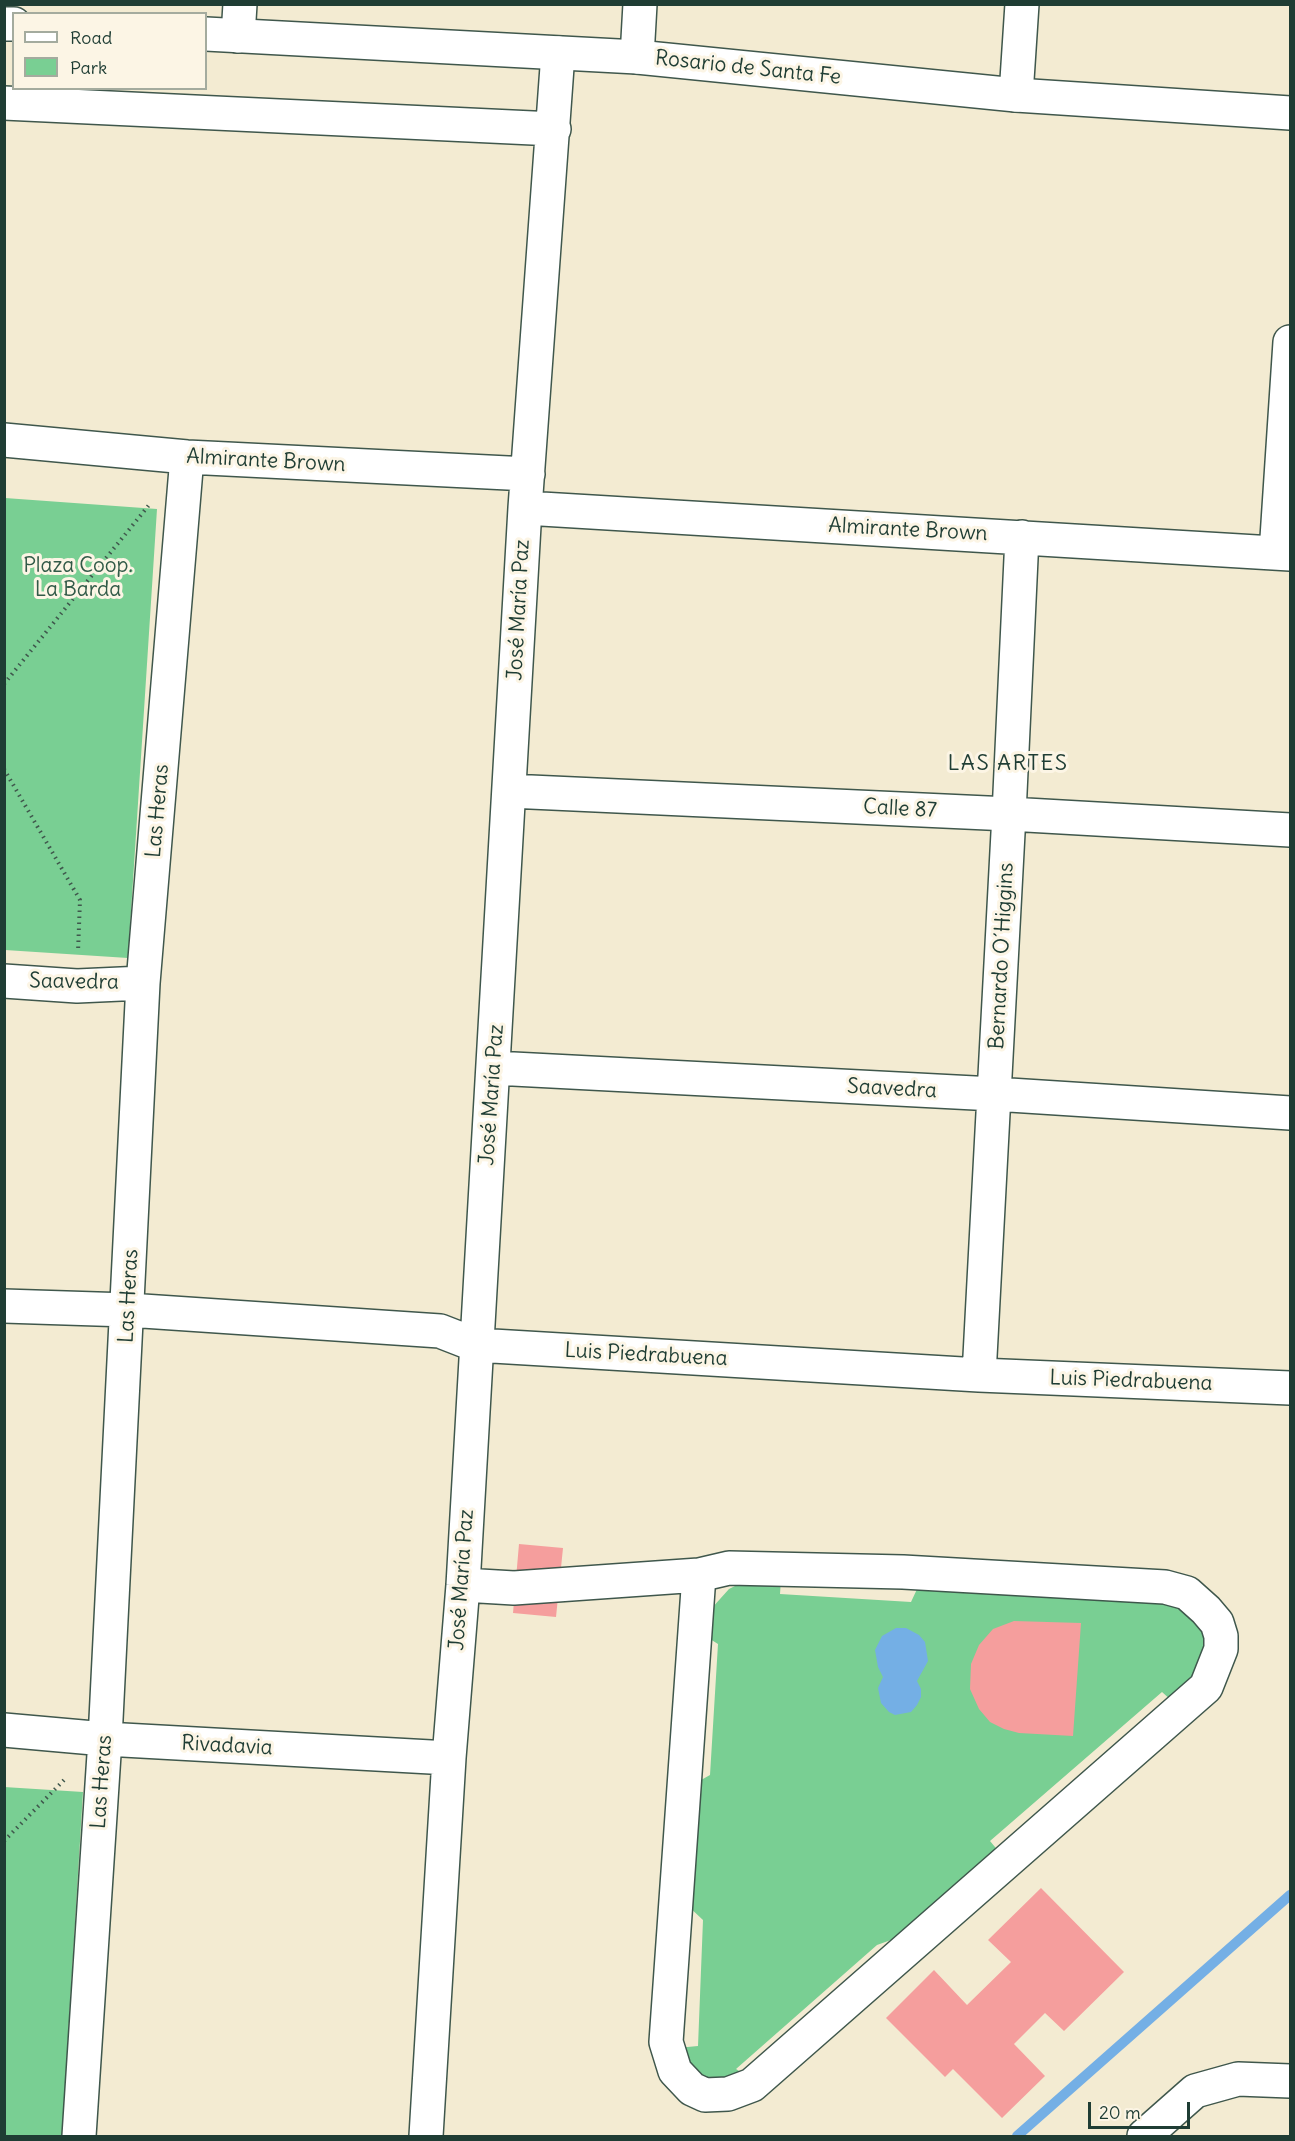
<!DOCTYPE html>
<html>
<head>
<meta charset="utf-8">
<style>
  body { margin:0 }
  #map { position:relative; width:1295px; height:2141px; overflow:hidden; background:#f3ebd2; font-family:Delius,sans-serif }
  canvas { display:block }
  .frame { position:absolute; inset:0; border:6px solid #1f3d34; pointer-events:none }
  .legend { position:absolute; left:12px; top:12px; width:195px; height:78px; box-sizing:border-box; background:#fcf5e5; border:2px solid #a4ab9e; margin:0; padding:8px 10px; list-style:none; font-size:18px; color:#1f3d34 }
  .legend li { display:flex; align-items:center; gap:12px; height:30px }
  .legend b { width:30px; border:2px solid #a4ab9e }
  .scale { position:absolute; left:1088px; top:2102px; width:102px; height:27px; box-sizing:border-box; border:3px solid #1f3d34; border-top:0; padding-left:8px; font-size:18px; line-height:21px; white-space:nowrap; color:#1f3d34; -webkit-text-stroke:4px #fcf5e5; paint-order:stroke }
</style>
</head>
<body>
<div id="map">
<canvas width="1295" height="2141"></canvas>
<div class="frame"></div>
<ul class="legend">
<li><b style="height:8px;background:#fff"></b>Road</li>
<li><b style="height:16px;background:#79cf93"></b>Park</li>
</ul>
<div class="scale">20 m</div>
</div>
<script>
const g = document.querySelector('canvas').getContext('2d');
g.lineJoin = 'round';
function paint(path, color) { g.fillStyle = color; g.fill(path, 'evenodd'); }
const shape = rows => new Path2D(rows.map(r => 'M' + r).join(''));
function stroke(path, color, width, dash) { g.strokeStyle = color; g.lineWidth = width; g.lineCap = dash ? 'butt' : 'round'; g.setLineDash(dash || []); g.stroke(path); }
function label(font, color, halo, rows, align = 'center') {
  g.font = font + ' Delius,sans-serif'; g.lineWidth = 6; g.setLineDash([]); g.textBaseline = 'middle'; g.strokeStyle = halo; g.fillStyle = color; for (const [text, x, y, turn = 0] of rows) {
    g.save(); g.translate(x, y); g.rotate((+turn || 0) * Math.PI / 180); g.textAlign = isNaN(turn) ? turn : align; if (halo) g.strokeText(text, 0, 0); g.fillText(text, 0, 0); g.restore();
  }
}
const green = shape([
  [5,498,157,509,128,958,5,950],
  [781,1580,780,1594,911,1602,918,1587,1169,1599,1211,1636,1205,1666,1172,1701,1162,1692,990,1841,1000,1853,913,1932,877,1945,736,2069,747,2076,698,2080,677,2048,698,2046,703,1920,687,1905,694,1784,710,1775,718,1644,702,1634,711,1609,729,1589,741,1583],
  [4,1787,83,1792,62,2136,5,2136]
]);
const water = shape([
  [896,1628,906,1628,919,1635,925,1642,928,1661,917,1681,921,1689,921,1697,917,1705,911,1712,895,1715,889,1712,881,1703,878,1688,883,1677,878,1667,875,1650,882,1636]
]);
const stream = shape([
  [1017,2136,1290,1895]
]);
const building = shape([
  [519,1544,563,1548,556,1617,513,1613],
  [1014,1621,1081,1623,1073,1736,1019,1733,1004,1729,990,1722,979,1709,970,1689,971,1664,979,1645,993,1629],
  [1041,1888,1124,1972,1064,2031,1045,2013,1014,2044,1045,2076,1002,2118,953,2069,945,2077,886,2018,934,1970,967,2005,1011,1962,988,1940]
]);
const path = shape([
  [4,684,149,505],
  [4,769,80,900,78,952],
  [4,1841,67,1777]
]);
const minor = shape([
  [238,36,240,4],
  [637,57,640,4],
  [1016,95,1022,4],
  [4,103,554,129],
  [4,440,187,457,528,474],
  [525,508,1290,554],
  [1276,553,1290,342],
  [509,791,1009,814,1290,830],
  [4,981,77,986,143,983],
  [494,1068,994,1094,1290,1113],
  [4,1306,128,1310,440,1331,476,1345,979,1375,1290,1388],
  [979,1375,1009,814,1022,537],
  [463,1585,514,1588,699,1575,729,1568,903,1572,1165,1587,1187,1593,1206,1610,1217,1623,1221,1636,1221,1649,1206,1687,752,2085,728,2094,705,2095,692,2089,675,2071,666,2042,699,1575],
  [4,1730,105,1739,449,1758],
  [79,2136,105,1739,143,983,187,457],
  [426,2136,449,1758,463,1585,525,508,558,53],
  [1144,2136,1195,2091,1238,2079,1290,2081]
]);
const primary = shape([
  [4,24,14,24],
  [206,34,637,57,1016,95,1290,113]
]);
const streetNames = [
  ["Rosario de Santa Fe",748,68,6],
  ["Almirante Brown",266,461,3],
  ["Almirante Brown",908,530,3],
  ["José María Paz",519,610,-87],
  ["Calle 87",900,809,3],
  ["Las Heras",158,811,-85],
  ["Bernardo O´Higgins",1002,956,-87],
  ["Saavedra",74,982,1],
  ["Saavedra",892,1089,3],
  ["José María Paz",492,1095,-86],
  ["Las Heras",129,1296,-87],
  ["Luis Piedrabuena",646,1355,3],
  ["Luis Piedrabuena",1131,1381,2],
  ["José María Paz",462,1580,-86],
  ["Rivadavia",227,1746,3],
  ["Las Heras",102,1782,-86]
];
const parkNames = [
  ["Plaza Coop.",78,566],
  ["La Barda",78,590]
];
const neighbourhoodNames = [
  ["LAS ARTES",1008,764]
];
paint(green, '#79cf93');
paint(water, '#74afe5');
stroke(stream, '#74afe5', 10);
paint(building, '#f59e9d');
stroke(minor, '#3f574c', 36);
stroke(primary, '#3f574c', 36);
stroke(path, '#3f574c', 4, [1.5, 4.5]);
stroke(minor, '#fff', 33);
stroke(primary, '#fff', 33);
label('21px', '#1f3d34', '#fcf5e5', streetNames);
label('21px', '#315a47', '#fcf5e5', parkNames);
g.letterSpacing = '1.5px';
label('22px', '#1f3d34', '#fcf5e5', neighbourhoodNames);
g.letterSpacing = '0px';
</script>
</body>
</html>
